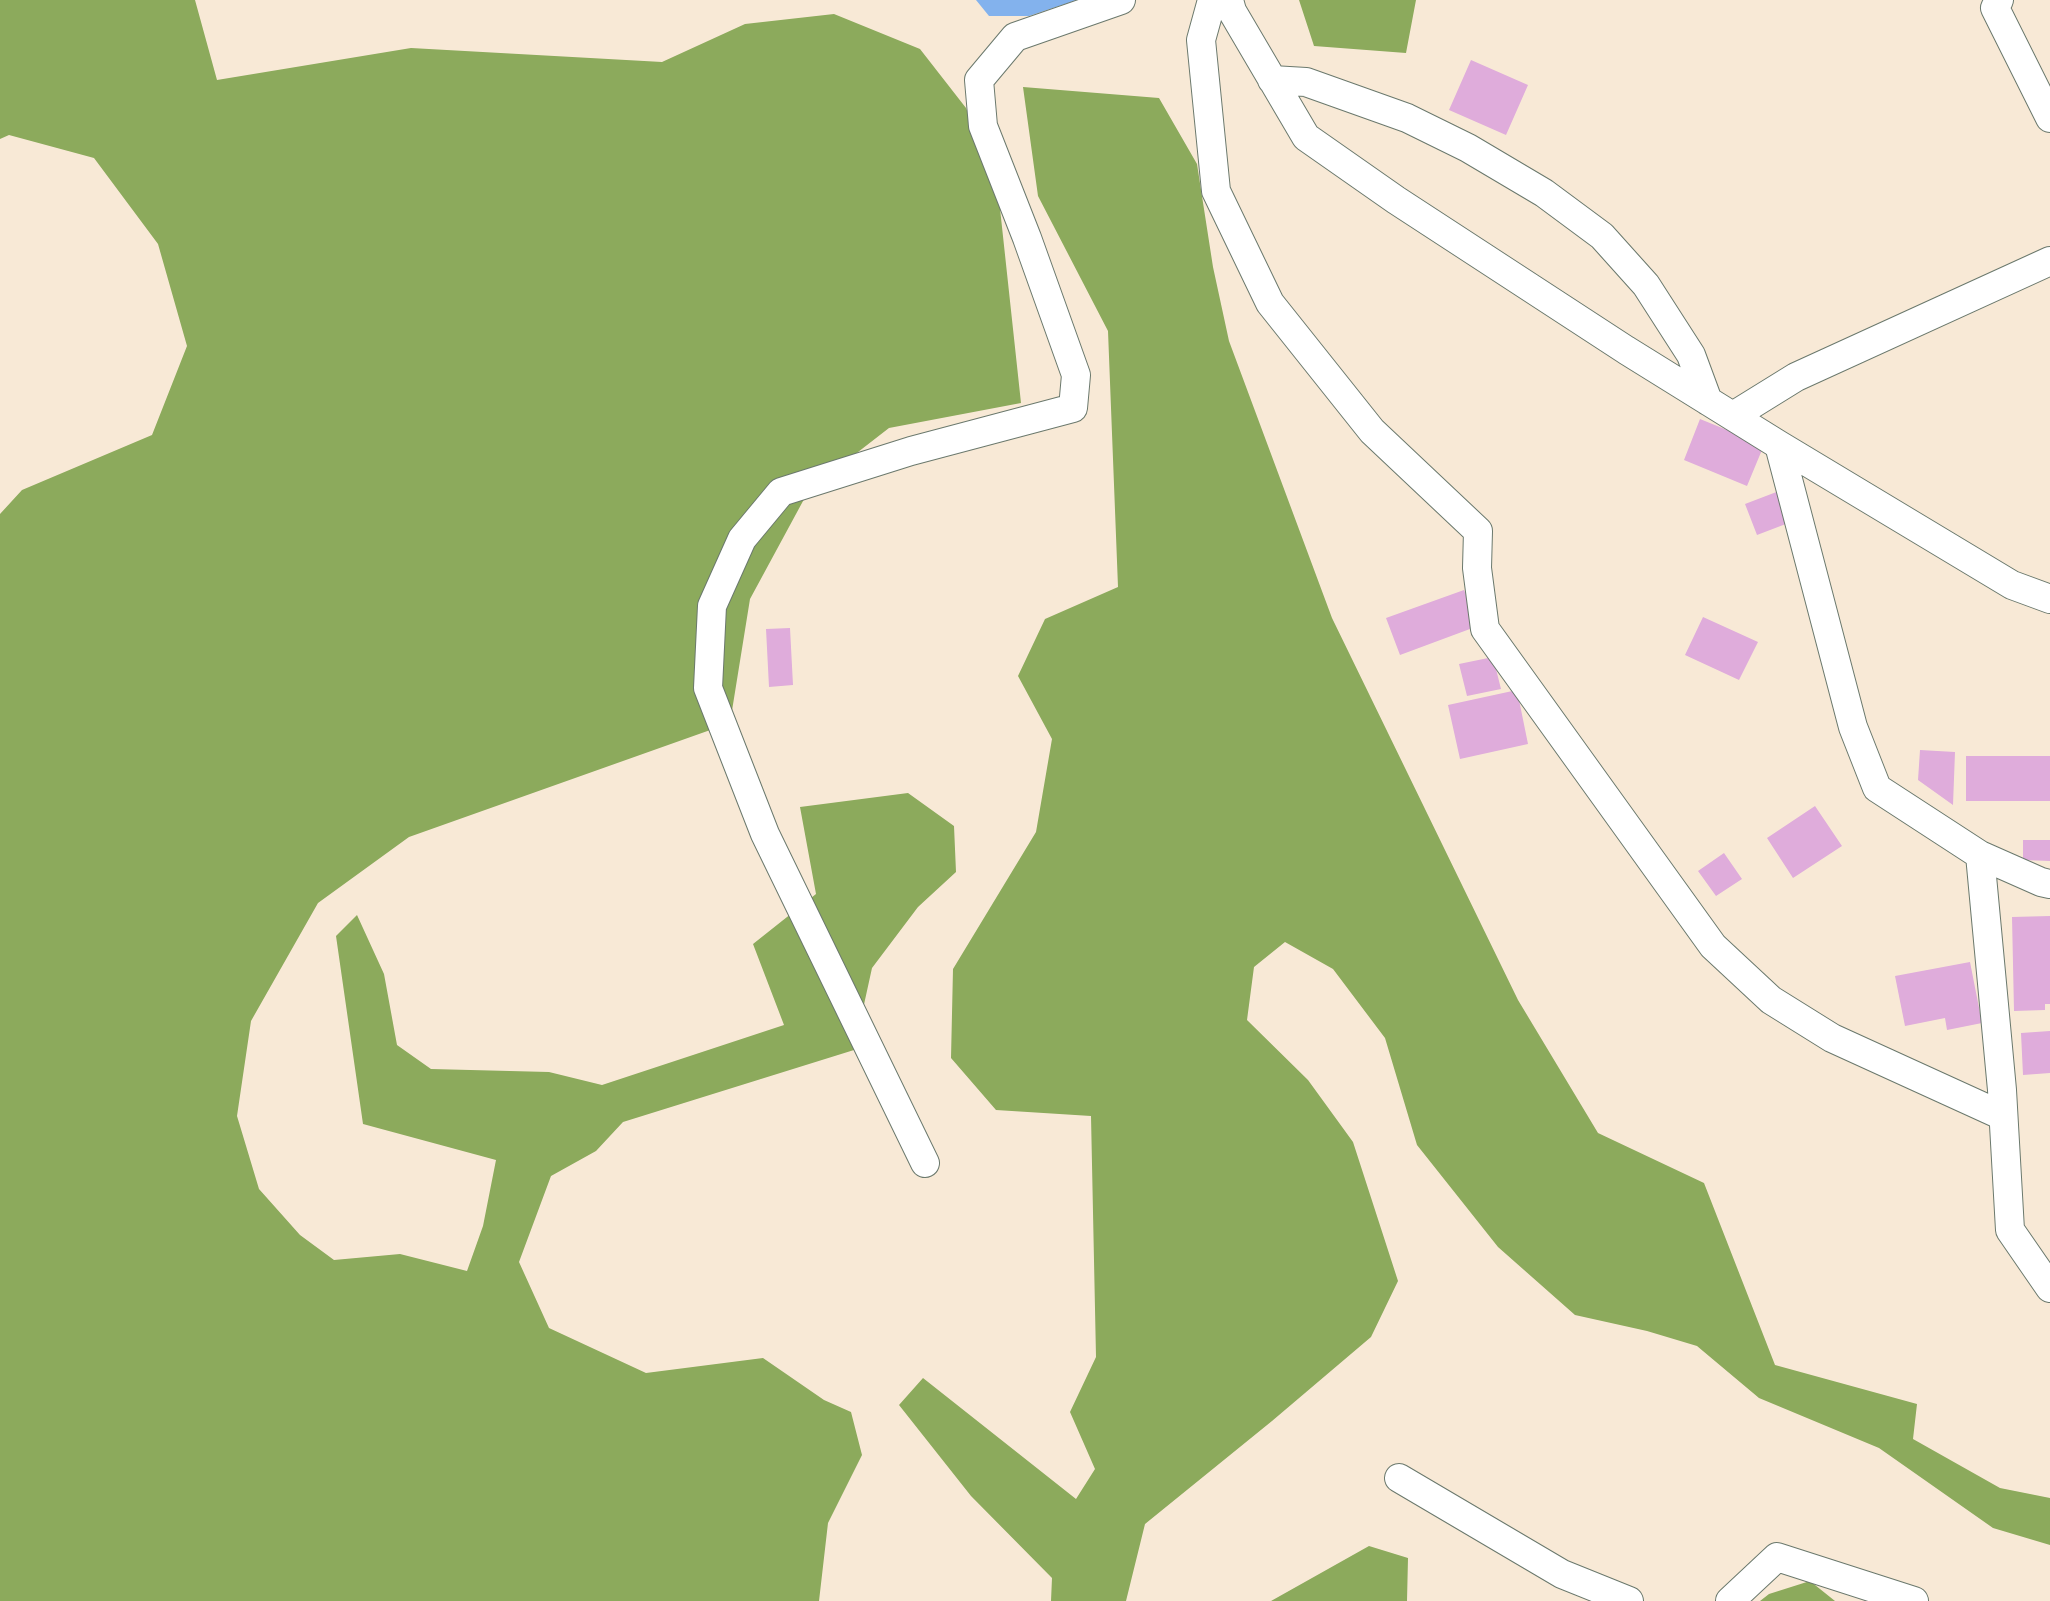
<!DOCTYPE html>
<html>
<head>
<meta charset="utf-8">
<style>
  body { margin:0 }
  canvas { display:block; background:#f8e9d6 }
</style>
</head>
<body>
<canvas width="2050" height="1601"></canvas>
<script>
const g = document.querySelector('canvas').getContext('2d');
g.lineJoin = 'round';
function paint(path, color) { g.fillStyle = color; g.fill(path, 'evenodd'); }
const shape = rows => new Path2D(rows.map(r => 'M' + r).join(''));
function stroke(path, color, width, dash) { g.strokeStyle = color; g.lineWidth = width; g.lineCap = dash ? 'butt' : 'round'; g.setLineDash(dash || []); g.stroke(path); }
const forest = shape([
  [0,0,195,0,217,80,411,48,662,62,745,24,834,14,920,49,966,108,998,190,1021,403,889,428,809,490,750,599,730,723,409,837,318,903,251,1021,237,1116,259,1189,300,1235,334,1260,400,1254,467,1271,483,1226,496,1160,363,1124,336,936,357,915,384,974,397,1045,431,1069,549,1072,602,1085,784,1025,753,944,816,894,800,807,908,793,954,826,956,872,918,907,872,968,854,1050,623,1122,596,1151,551,1176,519,1262,549,1328,646,1373,763,1358,824,1400,851,1412,862,1455,828,1523,819,1601,0,1601,0,514,22,490,152,435,187,346,158,244,94,158,9,135,0,139],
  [1299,0,1416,0,1406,53,1314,46],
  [1023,87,1159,98,1197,164,1213,267,1229,341,1332,618,1518,1000,1598,1133,1704,1183,1775,1365,1917,1404,1913,1439,2000,1488,2050,1498,2050,1545,1993,1528,1879,1448,1759,1398,1697,1346,1647,1331,1575,1315,1498,1247,1417,1145,1385,1038,1333,969,1285,942,1254,967,1247,1020,1308,1080,1353,1142,1398,1281,1371,1337,1272,1421,1145,1524,1126,1601,1051,1601,1052,1578,971,1496,899,1405,923,1378,1076,1499,1095,1469,1070,1412,1096,1357,1091,1116,996,1110,951,1058,953,969,1036,832,1052,739,1018,676,1045,619,1118,587,1108,331,1038,196],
  [1369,1546,1408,1558,1407,1601,1271,1601],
  [1810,1581,1835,1601,1760,1601,1769,1594]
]);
const water = shape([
  [976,0,1077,0,1029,16,989,16]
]);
const building = shape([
  [1471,60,1528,85,1506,135,1449,110],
  [1700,419,1764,445,1747,486,1684,460],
  [1779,491,1791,522,1757,535,1745,504],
  [1464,590,1478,626,1400,655,1386,618],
  [1703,617,1758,642,1739,680,1685,655],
  [790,628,793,685,769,687,766,629],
  [1493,657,1501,689,1467,696,1459,664],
  [1517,690,1528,744,1460,759,1448,705],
  [1920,750,1955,752,1953,805,1918,780],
  [1966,756,2050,756,2050,801,1966,801],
  [1815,806,1842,846,1793,878,1767,838],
  [2023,840,2050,840,2050,861,2023,860],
  [1724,853,1742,879,1716,896,1698,871],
  [2050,916,2050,1004,2045,1004,2045,1010,2014,1011,2012,917],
  [1970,962,1982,1023,1947,1030,1945,1018,1905,1026,1895,976],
  [2050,1031,2050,1073,2023,1075,2021,1033]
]);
const minor = shape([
  [1212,0,1201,40,1216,191,1270,303,1372,431,1478,531,1477,568,1485,629,1713,946,1771,1000,1832,1038,2003,1116],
  [1229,0,1232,11,1306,137,1396,200,1626,350,1779,445,2012,585,2050,599],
  [1999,0,1995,8,2050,118],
  [1272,80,1306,82,1407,118,1468,148,1544,193,1602,236,1646,285,1691,355,1708,401],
  [1733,416,1796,377,2050,261],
  [1779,445,1853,727,1877,788,1980,855,2041,882,2050,884],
  [1980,855,2002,1090,2010,1230,2050,1288],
  [925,1163,765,834,708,688,712,606,742,539,781,492,911,451,1073,408,1076,375,1027,238,983,126,979,80,1015,37,1121,0],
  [1399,1478,1562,1574,1629,1601],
  [1730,1601,1777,1557,1914,1601]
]);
paint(forest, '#8caa5c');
paint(water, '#83b2ed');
paint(building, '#dfacdb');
stroke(minor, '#6b796d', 30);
stroke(minor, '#fff', 28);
</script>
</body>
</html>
